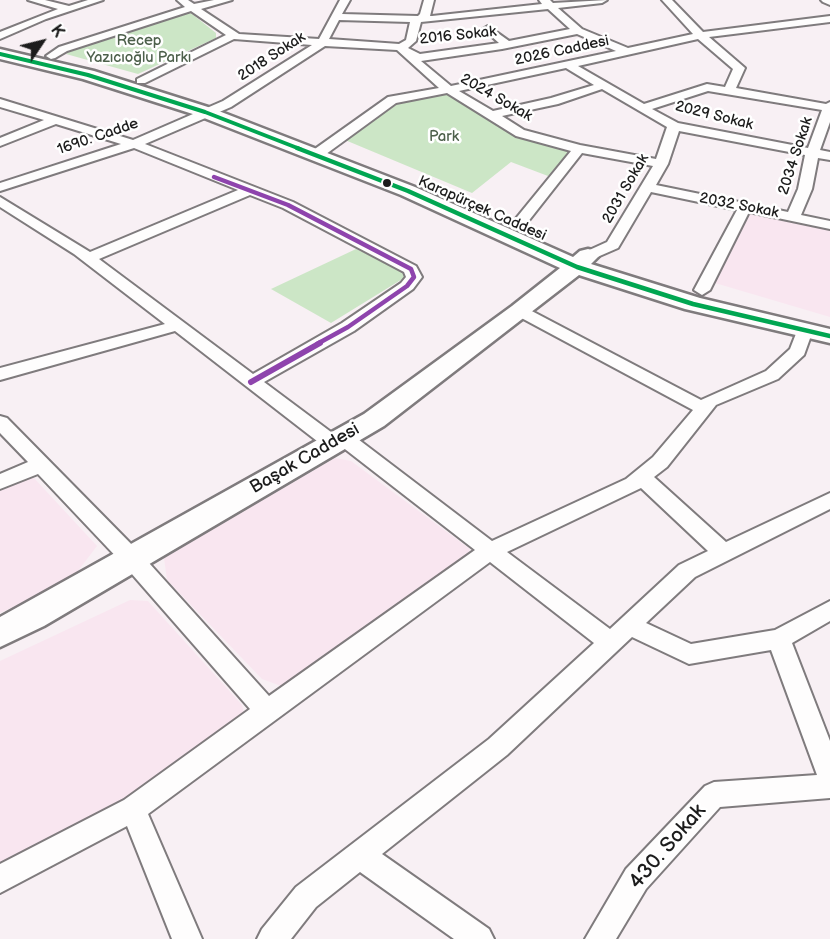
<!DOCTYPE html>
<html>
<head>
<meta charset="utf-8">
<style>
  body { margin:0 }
  #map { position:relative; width:830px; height:939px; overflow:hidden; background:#f8f0f4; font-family:"Balsamiq Sans",sans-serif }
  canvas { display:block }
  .north { position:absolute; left:12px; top:12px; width:60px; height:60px; -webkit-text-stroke:4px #fff; paint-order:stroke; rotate:55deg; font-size:16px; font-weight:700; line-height:24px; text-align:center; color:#1c1c1c }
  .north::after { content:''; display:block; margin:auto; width:21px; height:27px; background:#1c1c1c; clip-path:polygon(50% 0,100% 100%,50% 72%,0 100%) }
</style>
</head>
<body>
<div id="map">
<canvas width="830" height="939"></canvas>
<div class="north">K</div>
</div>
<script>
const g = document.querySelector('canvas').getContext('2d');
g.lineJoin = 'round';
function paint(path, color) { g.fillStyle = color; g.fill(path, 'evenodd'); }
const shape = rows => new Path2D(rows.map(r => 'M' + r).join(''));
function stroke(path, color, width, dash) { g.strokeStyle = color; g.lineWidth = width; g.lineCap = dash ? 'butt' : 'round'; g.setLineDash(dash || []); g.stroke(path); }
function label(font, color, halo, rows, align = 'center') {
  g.font = font + ' "Balsamiq Sans",sans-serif'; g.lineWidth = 5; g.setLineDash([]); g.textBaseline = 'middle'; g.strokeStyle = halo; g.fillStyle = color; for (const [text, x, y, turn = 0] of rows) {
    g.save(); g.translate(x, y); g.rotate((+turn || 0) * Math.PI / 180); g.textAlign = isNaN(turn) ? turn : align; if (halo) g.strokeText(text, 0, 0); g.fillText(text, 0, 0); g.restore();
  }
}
const built = shape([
  [749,212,830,230,830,317,715,283],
  [335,458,351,461,470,549,465,561,281,686,262,679,167,580,164,558],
  [26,477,34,478,97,546,71,580,0,613,0,488],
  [130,600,148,601,242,705,244,714,98,821,0,866,0,661]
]);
const green = shape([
  [186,12,192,14,216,33,216,38,138,74,66,54,73,49],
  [449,94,520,137,567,149,569,152,548,176,511,162,472,193,345,140,399,103],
  [356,249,405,272,404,278,331,323,271,289]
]);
const minor = shape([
  [28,0,45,0,69,6,88,0,103,0,46,19,0,39,0,32,58,9,28,0],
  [177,0,188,0,194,4,214,0,232,0,201,9,239,34,319,39,340,0,350,0,342,14,418,16,420,14,424,0,434,0,430,16,432,16,542,4,539,0,550,0,553,3,607,0,602,3,558,8,582,29,628,48,693,34,662,0,672,0,703,32,830,16,830,22,709,37,745,68,736,88,826,104,830,102,830,122,820,150,830,152,830,160,818,158,812,189,801,215,830,221,830,229,749,212,710,290,702,295,694,290,737,210,651,192,618,248,595,258,585,258,582,255,585,252,607,242,653,166,582,153,523,228,513,228,511,225,513,222,571,151,516,136,447,93,396,103,322,157,312,157,311,154,312,151,388,97,439,88,397,50,325,46,231,107,145,144,293,202,416,266,422,277,413,289,354,331,264,382,335,435,343,432,350,433,492,541,626,479,653,457,693,410,514,314,512,311,514,308,526,308,701,400,766,371,790,349,799,326,811,326,813,330,804,355,778,379,716,405,667,467,654,477,726,542,830,493,830,509,695,577,646,623,691,644,775,630,830,601,830,621,792,643,830,741,830,798,720,807,646,889,616,939,585,939,626,869,705,786,714,782,817,775,771,650,689,664,632,637,507,755,382,854,489,929,494,939,454,939,360,872,316,907,291,939,257,939,262,929,296,887,489,739,594,643,490,562,148,814,202,939,172,939,127,826,0,893,0,864,124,800,250,709,124,565,38,474,0,489,0,474,28,462,0,433,0,416,7,418,140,553,269,696,475,550,341,446,333,450,326,448,175,331,0,380,0,368,165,324,74,254,0,207,0,197,90,252,238,190,134,148,0,191,0,183,121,144,56,124,0,146,0,138,44,120,0,107,0,99,133,140,223,101,312,45,234,39,145,83,137,83,137,79,226,35,191,11,67,51,55,58,51,59,46,56,59,47,185,7,177,0],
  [548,9,570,29,509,41,488,26,483,29,499,43,420,54,408,48,416,41,421,22,548,9],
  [339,20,410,22,406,40,399,44,329,39,339,20],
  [577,34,616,51,451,86,421,61,502,49,577,34],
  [698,39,733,69,725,87,707,84,644,104,578,66,698,39],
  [566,68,594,85,551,98,493,111,459,91,566,68],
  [602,89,667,127,656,159,580,145,524,130,502,116,558,104,602,89],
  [708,91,822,110,808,148,678,123,652,109,708,91],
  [679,131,805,155,798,189,788,212,656,185,668,164,679,131],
  [250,195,283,208,404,272,406,277,401,283,342,323,253,374,99,259,250,195],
  [641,488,708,551,679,565,610,629,507,552,641,488],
  [821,0,830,0,830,5,823,2,821,0]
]);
const secondary = shape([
  [0,49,94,71,211,108,415,187,573,257,580,251,588,249,596,251,599,256,591,264,700,298,830,329,830,343,685,309,579,275,384,426,44,626,0,647,0,617,364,414,512,306,560,268,401,195,199,116,83,79,0,59,0,49]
]);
const bus1Far1 = shape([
  [0,54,88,75,205,112,300,149]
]);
const bus1 = shape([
  [297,148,408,191,577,267,693,304,830,336]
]);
const bus2Far1 = shape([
  [214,177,288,205,411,269,414,277,407,286,348,327,317,344]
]);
const bus2 = shape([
  [251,382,320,343]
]);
const markers = [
  [387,183,5,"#1c1c1c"]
];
const farStreetnames = [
  ["2016 Sokak",458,36,-6],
  ["2026 Caddesi",562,51,-12],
  ["2018 Sokak",272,57,-33],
  ["2024 Sokak",496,98,30],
  ["2029 Sokak",714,116,14],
  ["1690. Cadde",98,137,-19],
  ["2034 Sokak",796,156,-72],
  ["2031 Sokak",626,189,-60],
  ["2032 Sokak",739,206,11],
  ["Karapürçek Caddesi",482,209,24]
];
const farParknames = [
  ["Recep",139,41],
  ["Yazıcıoğlu Parkı",139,58],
  ["Park",444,137]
];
const streetNames = [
  ["Başak Caddesi",305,459,-30]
];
const nearStreetnames = [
  ["430. Sokak",668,847,-49]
];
paint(built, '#f9e6f0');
paint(green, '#cce6c6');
stroke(minor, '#7f7b7d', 4);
stroke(secondary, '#7f7b7d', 5);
paint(minor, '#fefdfd');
paint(secondary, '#fefdfd');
stroke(bus1Far1, '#00a651', 4);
stroke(bus1, '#00a651', 4.5);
stroke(bus2Far1, '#8e44ad', 4.5);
stroke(bus2, '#8e44ad', 6);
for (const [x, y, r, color] of markers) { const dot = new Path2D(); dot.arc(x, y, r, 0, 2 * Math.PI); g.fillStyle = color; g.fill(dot); stroke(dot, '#fff', 2); }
label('15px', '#1c1c1c', '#fff', farStreetnames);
label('15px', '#4d604b', '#fff', farParknames);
label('18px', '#1c1c1c', '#fff', streetNames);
label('21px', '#1c1c1c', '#fff', nearStreetnames);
</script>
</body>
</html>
